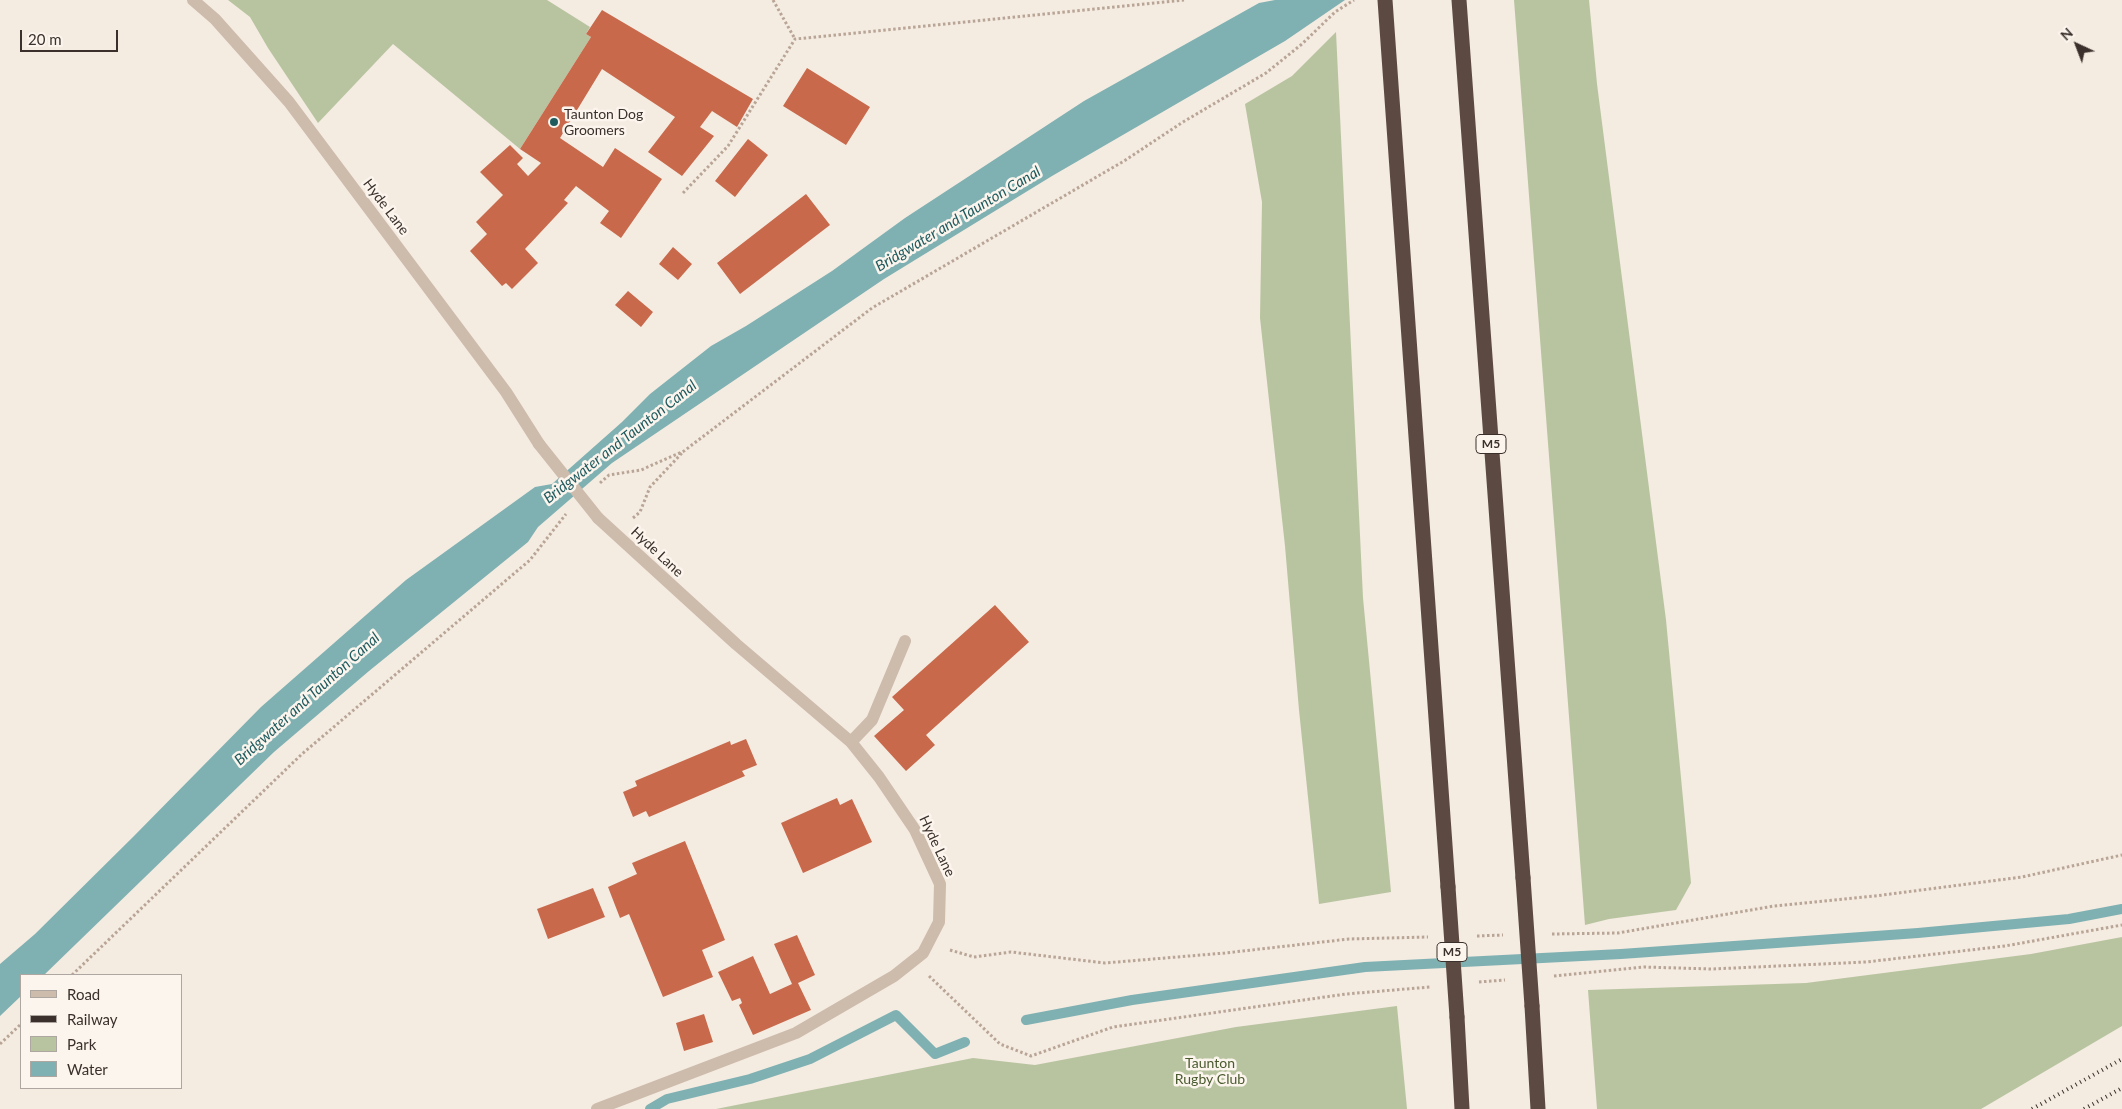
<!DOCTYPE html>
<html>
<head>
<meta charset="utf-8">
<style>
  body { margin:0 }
  #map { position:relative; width:2122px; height:1109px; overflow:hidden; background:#f4ebe1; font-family:Lato,sans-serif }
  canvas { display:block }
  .legend { position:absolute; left:20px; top:974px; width:162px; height:115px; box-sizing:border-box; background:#fbf5ee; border:1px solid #aea6a0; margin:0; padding:6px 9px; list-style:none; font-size:15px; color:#3b302b }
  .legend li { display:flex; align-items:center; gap:10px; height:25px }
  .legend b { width:25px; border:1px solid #aea6a0 }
  .north { position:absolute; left:2052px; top:20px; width:50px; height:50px; -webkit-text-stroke:4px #fbf5ee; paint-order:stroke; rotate:317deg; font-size:14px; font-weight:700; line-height:20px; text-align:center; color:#3b302b }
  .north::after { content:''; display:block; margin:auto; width:18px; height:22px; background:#3b302b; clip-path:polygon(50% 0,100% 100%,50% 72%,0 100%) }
  .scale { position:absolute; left:20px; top:30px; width:98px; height:22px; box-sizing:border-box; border:2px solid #3b302b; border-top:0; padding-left:6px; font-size:15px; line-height:18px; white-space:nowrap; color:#3b302b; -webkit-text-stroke:4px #fbf5ee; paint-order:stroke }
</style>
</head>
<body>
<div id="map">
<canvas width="2122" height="1109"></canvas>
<ul class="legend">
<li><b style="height:6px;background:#cdbbac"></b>Road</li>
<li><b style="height:6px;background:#3b302b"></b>Railway</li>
<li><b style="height:14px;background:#b8c4a0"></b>Park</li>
<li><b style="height:14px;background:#7fb0b2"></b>Water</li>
</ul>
<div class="north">N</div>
<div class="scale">20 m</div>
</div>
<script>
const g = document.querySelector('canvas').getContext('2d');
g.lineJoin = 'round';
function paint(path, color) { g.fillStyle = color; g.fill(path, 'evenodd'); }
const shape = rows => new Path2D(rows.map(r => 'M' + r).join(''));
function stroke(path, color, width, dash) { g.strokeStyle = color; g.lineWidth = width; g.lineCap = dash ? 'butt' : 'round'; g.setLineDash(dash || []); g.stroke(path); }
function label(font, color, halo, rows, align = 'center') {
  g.font = font + ' Lato,sans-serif'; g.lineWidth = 5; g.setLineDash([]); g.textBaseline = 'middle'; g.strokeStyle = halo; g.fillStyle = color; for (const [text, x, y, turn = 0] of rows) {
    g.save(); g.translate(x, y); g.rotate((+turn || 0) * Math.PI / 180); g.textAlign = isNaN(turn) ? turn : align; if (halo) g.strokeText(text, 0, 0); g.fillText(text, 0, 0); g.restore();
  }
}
const green = shape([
  [228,0,547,0,590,27,586,34,591,37,520,149,393,44,318,123,268,48,250,17],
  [1514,0,1589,0,1597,84,1666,620,1691,883,1676,910,1609,919,1585,925],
  [1336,32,1363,598,1391,892,1319,904,1299,710,1285,546,1260,318,1262,202,1245,104,1292,76],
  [2122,937,2122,1026,1981,1109,1597,1109,1588,990,1806,983,2031,954],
  [1397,1006,1407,1109,716,1109,973,1058,1035,1065,1236,1027]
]);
const water = shape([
  [1275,0,1345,0,1285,41,1052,176,884,279,612,463,538,527,528,542,369,671,274,752,44,975,21,975,21,996,0,1016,0,964,35,934,133,837,261,707,406,580,535,487,552,484,622,422,650,394,711,346,746,326,832,271,905,218,1084,101,1259,3]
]);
const stream = shape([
  [1026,1020,1132,1000,1365,967,1621,954,1918,933,2069,919,2122,909],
  [650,1109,667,1099,750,1079,810,1059,896,1015,935,1054,965,1042]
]);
const building = shape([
  [602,10,753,99,737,127,712,111,700,127,714,136,682,176,648,152,675,117,602,69,560,138,603,167,615,148,662,179,621,238,600,223,609,211,576,186,564,200,568,203,525,249,538,263,512,289,506,283,502,286,470,251,487,234,476,222,503,195,480,172,510,145,523,158,517,164,528,176,541,163,520,149,591,37,586,34],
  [807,68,870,107,846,145,783,106],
  [748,139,768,155,735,197,715,181],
  [806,194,830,225,740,294,717,263],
  [673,247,692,264,678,280,659,264],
  [628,291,653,312,641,327,615,305],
  [995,605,1029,642,926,735,935,745,906,771,874,736,904,710,892,697],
  [746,739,757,765,742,771,745,776,649,817,646,811,633,817,623,792,637,786,635,781,730,741,731,745],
  [837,798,840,805,852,799,872,842,803,873,781,823],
  [685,841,725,940,702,950,713,977,663,997,629,914,620,918,608,887,637,874,632,863],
  [593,888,605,917,548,939,537,909],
  [797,935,815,975,798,983,811,1010,753,1035,739,1005,742,1003,740,998,732,1001,718,972,753,956,770,994,792,984,774,944],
  [704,1014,713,1042,684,1051,676,1023]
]);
const path = shape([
  [773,0,795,39],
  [683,193,728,146,795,39,1184,0],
  [600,483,609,475,641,470,684,451,872,308,1124,161,1183,122,1266,73,1302,44,1335,12,1354,0],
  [633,518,640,512,650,487,682,453],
  [1552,934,1618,933,1774,906,1875,896,2022,877,2122,855],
  [1477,936,1503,935],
  [950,950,974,957,1011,952,1105,963,1225,953,1349,939,1428,937],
  [72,975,302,754,530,560,566,514],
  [929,976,1000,1044,1031,1056,1113,1027,1346,994,1430,987],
  [1554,976,1644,967,1712,969,1866,962,2005,946,2122,925],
  [1479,982,1505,980],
  [0,1044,21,1024]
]);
const minor = shape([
  [193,0,215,19,289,102,506,392,539,444],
  [851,742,872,720,905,641],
  [597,1109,796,1033,894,976,923,953,939,922,940,884,915,830,879,777,851,742,736,644,598,518]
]);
const highway = shape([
  [1385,0,1448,887],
  [1459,0,1523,878],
  [1532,1006,1538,1109],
  [1457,1017,1462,1109]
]);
const rail = shape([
  [2032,1109,2122,1059],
  [2084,1109,2122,1088]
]);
const minorBridge = shape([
  [539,444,598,518]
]);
const highwayBridge = shape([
  [1523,878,1532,1006],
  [1448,887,1457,1017]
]);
const markers = [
  [554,122,5,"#1f5a5e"]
];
const shields = [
  [1491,444,30],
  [1452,952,30]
];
const shieldNames = [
  ["M5",1491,444],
  ["M5",1452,952]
];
const poiNames = [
  ["Taunton Dog",564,114],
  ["Groomers",564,130]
];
const streetNames = [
  ["Hyde Lane",386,207,53],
  ["Hyde Lane",657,552,43],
  ["Hyde Lane",937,846,65]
];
const parkNames = [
  ["Taunton",1210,1063],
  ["Rugby Club",1210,1079]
];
const waterNames = [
  ["Bridgwater and Taunton Canal",958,219,-31],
  ["Bridgwater and Taunton Canal",620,442,-38],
  ["Bridgwater and Taunton Canal",307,699,-42]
];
paint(green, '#b8c4a0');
paint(water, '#7fb0b2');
stroke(stream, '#7fb0b2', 10);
paint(building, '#c8694b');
stroke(path, '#b9a596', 3, [2.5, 2.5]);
stroke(minor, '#cdbbac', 12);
stroke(highway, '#5c4a42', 15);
stroke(rail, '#3b302b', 4, [1, 4]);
stroke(minorBridge, '#cdbbac', 12);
stroke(highwayBridge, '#5c4a42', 15);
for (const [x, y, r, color] of markers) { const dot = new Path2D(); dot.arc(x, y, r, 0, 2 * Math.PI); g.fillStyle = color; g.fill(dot); stroke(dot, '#fbf5ee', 2); }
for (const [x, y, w] of shields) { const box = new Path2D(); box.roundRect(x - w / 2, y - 9.5, w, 19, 4); g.fillStyle = '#fbf5ee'; g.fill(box); stroke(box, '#3b302b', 1); }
label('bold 12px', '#3b302b', null, shieldNames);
label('14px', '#3b302b', '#fbf5ee', poiNames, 'left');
label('14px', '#3b302b', '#fbf5ee', streetNames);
label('14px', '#4a5a2e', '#fbf5ee', parkNames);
label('italic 15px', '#1f5a5e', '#fbf5ee', waterNames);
</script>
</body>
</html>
